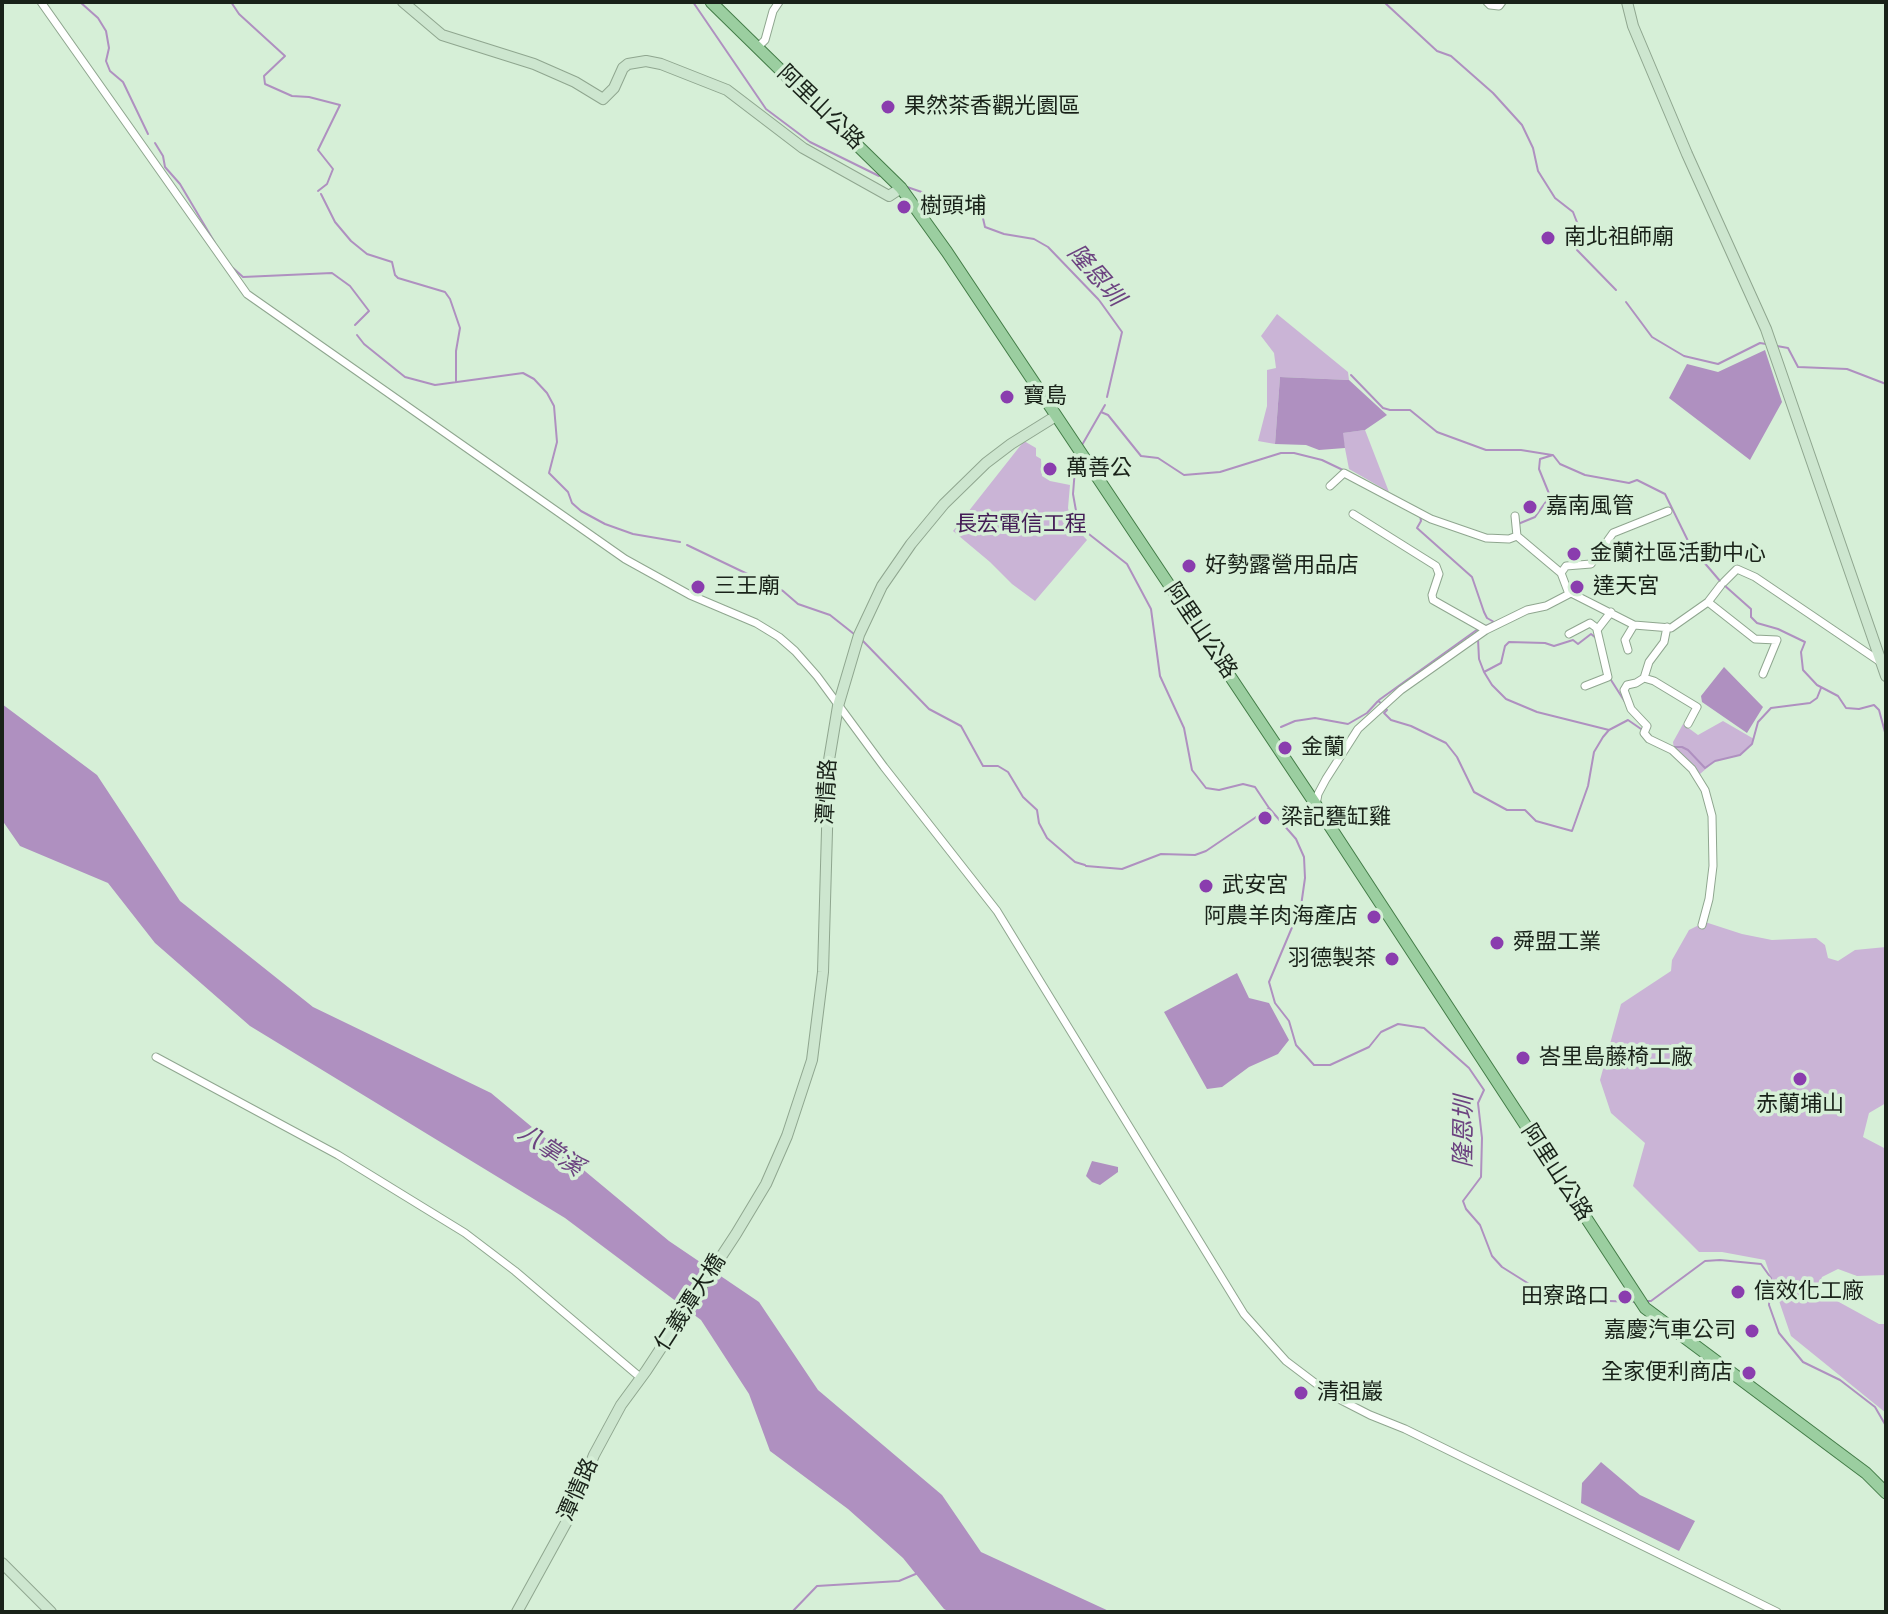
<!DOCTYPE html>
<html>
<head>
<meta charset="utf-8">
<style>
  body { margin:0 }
  #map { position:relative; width:1888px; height:1614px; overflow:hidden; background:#d6efd7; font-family:"Varela Round",sans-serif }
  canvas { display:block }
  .frame { position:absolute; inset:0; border:4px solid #192219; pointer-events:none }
</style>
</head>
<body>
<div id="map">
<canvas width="1888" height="1614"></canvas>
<div class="frame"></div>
</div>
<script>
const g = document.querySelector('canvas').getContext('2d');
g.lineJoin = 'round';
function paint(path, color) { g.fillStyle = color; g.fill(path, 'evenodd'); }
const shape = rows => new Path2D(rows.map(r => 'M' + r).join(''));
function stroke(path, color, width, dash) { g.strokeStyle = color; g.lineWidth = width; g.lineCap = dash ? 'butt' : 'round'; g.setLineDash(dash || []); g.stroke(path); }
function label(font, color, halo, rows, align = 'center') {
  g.font = font + ' "Varela Round","Noto Sans TC",sans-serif'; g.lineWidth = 7; g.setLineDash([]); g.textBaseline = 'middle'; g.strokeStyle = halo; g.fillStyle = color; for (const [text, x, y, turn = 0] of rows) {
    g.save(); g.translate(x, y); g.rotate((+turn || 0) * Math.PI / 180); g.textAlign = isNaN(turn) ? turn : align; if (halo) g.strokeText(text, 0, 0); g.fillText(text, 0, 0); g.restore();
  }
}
const green = shape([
  [1277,314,1348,372,1349,380,1280,377,1275,444,1258,441,1267,406,1267,370,1276,368,1274,353,1261,336],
  [1365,430,1389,492,1349,469,1342,433],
  [1024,441,1036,448,1036,456,1041,459,1042,476,1050,481,1070,485,1068,508,1072,524,1087,540,1035,601,1012,584,990,562,953,531],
  [1723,721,1754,739,1752,744,1740,755,1715,761,1700,774,1674,750,1673,742,1683,724,1698,735],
  [1705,922,1742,934,1772,940,1816,938,1825,945,1828,958,1838,961,1855,950,1886,947,1886,1103,1869,1113,1863,1137,1886,1149,1886,1275,1857,1276,1838,1269,1822,1277,1817,1290,1879,1324,1886,1324,1886,1413,1791,1336,1765,1260,1722,1252,1699,1252,1633,1186,1645,1143,1611,1113,1600,1080,1621,1004,1671,971,1672,960,1689,930]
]);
const water = shape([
  [1765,350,1782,402,1750,460,1669,398,1687,364,1718,372],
  [1280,377,1349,380,1387,415,1365,430,1343,433,1345,448,1319,450,1306,445,1275,444],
  [1724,667,1763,707,1747,733,1702,702,1701,696],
  [2,704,97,775,180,901,313,1007,491,1093,669,1241,759,1302,818,1390,942,1495,981,1552,1111,1612,950,1612,944,1609,903,1558,848,1509,770,1451,749,1394,701,1320,565,1218,250,1026,155,943,108,883,20,846,2,820],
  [1237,973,1249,998,1269,1003,1289,1040,1278,1054,1249,1067,1222,1087,1207,1089,1164,1012],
  [1092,1161,1118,1167,1118,1172,1100,1185,1092,1182,1086,1176],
  [1601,1462,1640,1495,1695,1521,1679,1551,1581,1503,1582,1483]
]);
const stream = shape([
  [80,2,98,18,106,31,109,48,106,61,110,71,123,82,148,134],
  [231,2,239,14,285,56,264,76,265,84,292,96,309,97,340,105,318,150,333,169,327,184,318,191],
  [693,2,766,109,810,142,879,176],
  [1384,2,1437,51,1451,56,1493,93,1522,125,1533,148,1538,171,1555,198,1573,212,1580,230,1577,250,1616,290],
  [155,143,163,156,165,167,180,184,215,243],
  [907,187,951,202,975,205,982,214,985,227,1004,234,1034,239,1048,247,1099,300,1122,332,1107,397],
  [321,194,335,222,351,241,367,254,392,262,395,275,398,278,445,292,450,299,460,328,456,351,456,382],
  [233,268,243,277,332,273,350,286,369,311,355,325],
  [1626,302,1652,337,1684,356,1718,364,1760,343,1766,344],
  [357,335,364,344,405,377,435,385,523,373,534,379,547,393,554,406,557,442,549,473,568,492,572,503,581,511,605,524,633,534,680,542],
  [1777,346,1788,348,1798,367,1847,369,1886,384],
  [1351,375,1383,408,1390,410,1410,410,1437,432,1486,450,1521,450,1552,455],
  [1101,412,1108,415,1141,456,1158,458,1184,475,1220,472,1281,453,1294,453,1322,460,1345,471],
  [1082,445,1105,405],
  [1076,456,1073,494,1078,522,1085,531,1127,564,1151,609,1160,676,1184,728,1192,770,1206,788,1219,790,1243,784,1255,787,1269,808,1296,839,1304,857,1305,878,1301,906,1269,982,1275,1003,1289,1021,1296,1045,1314,1065,1330,1065,1369,1047,1381,1032,1398,1024,1424,1028,1469,1068,1484,1090,1478,1103,1482,1138,1481,1177,1463,1201,1466,1209,1480,1225,1492,1256,1502,1267,1553,1299,1637,1302],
  [1420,515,1421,521,1417,528,1472,577,1484,612,1487,618,1494,622,1484,627],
  [1518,524,1535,517,1550,496,1539,469,1540,459,1553,455,1560,464,1585,475,1629,483,1637,480,1665,494,1691,547,1720,581],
  [687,545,783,591,798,604,830,615,854,634],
  [1724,585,1751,609,1751,617,1757,623,1778,629,1805,642,1801,652,1803,670,1817,685,1838,696,1846,708,1859,709,1874,705,1879,710,1886,736],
  [1478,639,1479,659,1484,672,1492,685,1506,699,1537,712,1609,730],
  [863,641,929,709,961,726,983,766,998,766,1008,772,1023,797,1037,810,1039,823,1047,838,1075,862,1085,865],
  [1484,672,1501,663,1505,646,1509,642,1545,643,1554,646,1573,640,1578,644,1591,634,1596,638],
  [1611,680,1625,702],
  [1379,700,1478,629],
  [1385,708,1387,710,1384,713,1391,720,1411,726,1446,743,1457,757,1474,792,1507,810,1525,810,1536,821,1572,831,1588,786,1594,752,1603,737,1609,730,1628,720,1641,729],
  [1281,727,1295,721,1315,718,1348,724,1367,713,1378,701,1381,703],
  [1672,747,1682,747,1688,750,1705,768,1715,761,1740,755,1752,744,1758,722,1771,708,1810,703,1817,698,1821,688],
  [1086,866,1122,869,1161,854,1195,855,1206,851,1268,809],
  [1647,1301,1651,1301,1705,1261,1720,1260,1761,1264,1771,1278,1769,1305,1779,1333,1803,1362,1840,1380,1875,1407,1886,1426],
  [792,1612,817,1586,899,1581,918,1573]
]);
const street = shape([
  [41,2,247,294,625,559,690,595,756,623,779,637,795,651,817,676,884,767,997,911,1244,1314,1286,1361,1331,1395,1370,1415,1405,1429,1777,1612],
  [1487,2,1490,5,1499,6,1502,2],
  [758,47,765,40,773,11,779,2],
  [1330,486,1344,473,1431,519,1486,538,1509,539,1517,536],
  [1353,514,1436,566,1439,574,1432,595,1433,600,1486,630],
  [1515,516,1517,536,1561,573,1569,594],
  [1561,573,1566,566,1591,564,1613,533,1668,511],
  [1724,582,1737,569,1755,577,1882,663],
  [1708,602,1755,639,1777,640,1763,674],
  [1667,627,1664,642,1649,662,1644,678,1636,683,1627,685,1624,690,1631,709,1647,726,1644,733,1649,739,1672,750,1692,769,1705,790,1712,816,1713,866,1709,899,1702,925],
  [1569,634,1590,623,1598,629],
  [1628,650,1625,640,1634,625],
  [1644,678,1654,681,1697,707,1688,724],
  [1585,686,1608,677,1597,630,1611,612],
  [1316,805,1318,794,1326,779,1358,729,1401,690,1486,630,1527,610,1546,606,1571,593,1634,625,1671,628,1708,602,1721,585],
  [156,1057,338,1155,465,1233,515,1271,641,1378]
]);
const secondary = shape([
  [403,2,442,35,534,64,575,82,603,99,614,88,623,68,628,64,646,61,661,64,727,90,803,148,889,196,901,188],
  [1627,2,1633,26,1687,154,1766,329,1886,676],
  [2,1563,51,1612],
  [517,1612,567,1521,594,1455,621,1405,646,1371,736,1234,766,1184,787,1136,812,1060,823,972,829,760,838,706,859,635,882,586,911,544,944,504,986,463,1011,444,1056,416]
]);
const primary = shape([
  [711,2,901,188,947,252,1316,805,1645,1308,1866,1473,1886,1493]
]);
const markers = [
  [888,107,8,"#8a3dae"],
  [904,207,8,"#8a3dae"],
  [1548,238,8,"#8a3dae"],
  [1007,397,8,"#8a3dae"],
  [1050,469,8,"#8a3dae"],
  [1530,507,8,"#8a3dae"],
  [1574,554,8,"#8a3dae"],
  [1189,566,8,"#8a3dae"],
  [698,587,8,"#8a3dae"],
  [1577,587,8,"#8a3dae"],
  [1285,748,8,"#8a3dae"],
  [1265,818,8,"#8a3dae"],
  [1206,886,8,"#8a3dae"],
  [1374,917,8,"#8a3dae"],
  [1497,943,8,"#8a3dae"],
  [1392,959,8,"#8a3dae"],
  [1523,1058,8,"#8a3dae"],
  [1800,1079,8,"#8a3dae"],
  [1738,1292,8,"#8a3dae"],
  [1625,1297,8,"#8a3dae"],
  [1752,1331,8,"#8a3dae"],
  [1749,1373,8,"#8a3dae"],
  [1301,1393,8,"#8a3dae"]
];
const poiNames = [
  ["果然茶香觀光園區",904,107],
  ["樹頭埔",920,207],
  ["南北祖師廟",1564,238],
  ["寶島",1023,397],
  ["萬善公",1066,469],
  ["嘉南風管",1546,507],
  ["金蘭社區活動中心",1590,554],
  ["好勢露營用品店",1205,566],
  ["三王廟",714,587],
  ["達天宮",1593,587],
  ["金蘭",1301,748],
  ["梁記甕缸雞",1281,818],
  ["武安宮",1222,886],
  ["阿農羊肉海產店",1358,917,"right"],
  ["舜盟工業",1513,943],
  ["羽德製茶",1376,959,"right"],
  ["峇里島藤椅工廠",1539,1058],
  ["赤蘭埔山",1800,1105,"center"],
  ["信效化工廠",1754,1292],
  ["田寮路口",1609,1297,"right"],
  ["嘉慶汽車公司",1736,1331,"right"],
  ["全家便利商店",1733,1373,"right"],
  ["清祖巖",1317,1393]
];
const streetNames = [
  ["阿里山公路",820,108,44],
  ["阿里山公路",1200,631,56],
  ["潭情路",828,792,-87],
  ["阿里山公路",1556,1173,57],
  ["仁義潭大橋",691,1303,-57],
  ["潭情路",579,1490,-66]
];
const parkNames = [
  ["長宏電信工程",1021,525]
];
const waterNames = [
  ["隆恩圳",1095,276,49],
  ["隆恩圳",1465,1132,-89],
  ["八掌溪",550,1151,34]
];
paint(green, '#cab4d6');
paint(water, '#af90c0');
stroke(stream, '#af90c0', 2);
stroke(street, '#8fa68f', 9);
stroke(secondary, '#8fa68f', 12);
stroke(primary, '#437c47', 13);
stroke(street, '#fff', 7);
stroke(secondary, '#cde6cf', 10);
stroke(primary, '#9bcea0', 11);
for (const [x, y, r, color] of markers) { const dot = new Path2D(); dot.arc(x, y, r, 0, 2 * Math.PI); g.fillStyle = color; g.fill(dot); stroke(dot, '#d6efd7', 3); }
label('22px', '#192219', '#d6efd7', poiNames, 'left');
label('22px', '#192219', '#d6efd7', streetNames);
label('22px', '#431b55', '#d6efd7', parkNames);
label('italic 24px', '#6c4380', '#d6efd7', waterNames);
</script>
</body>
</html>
